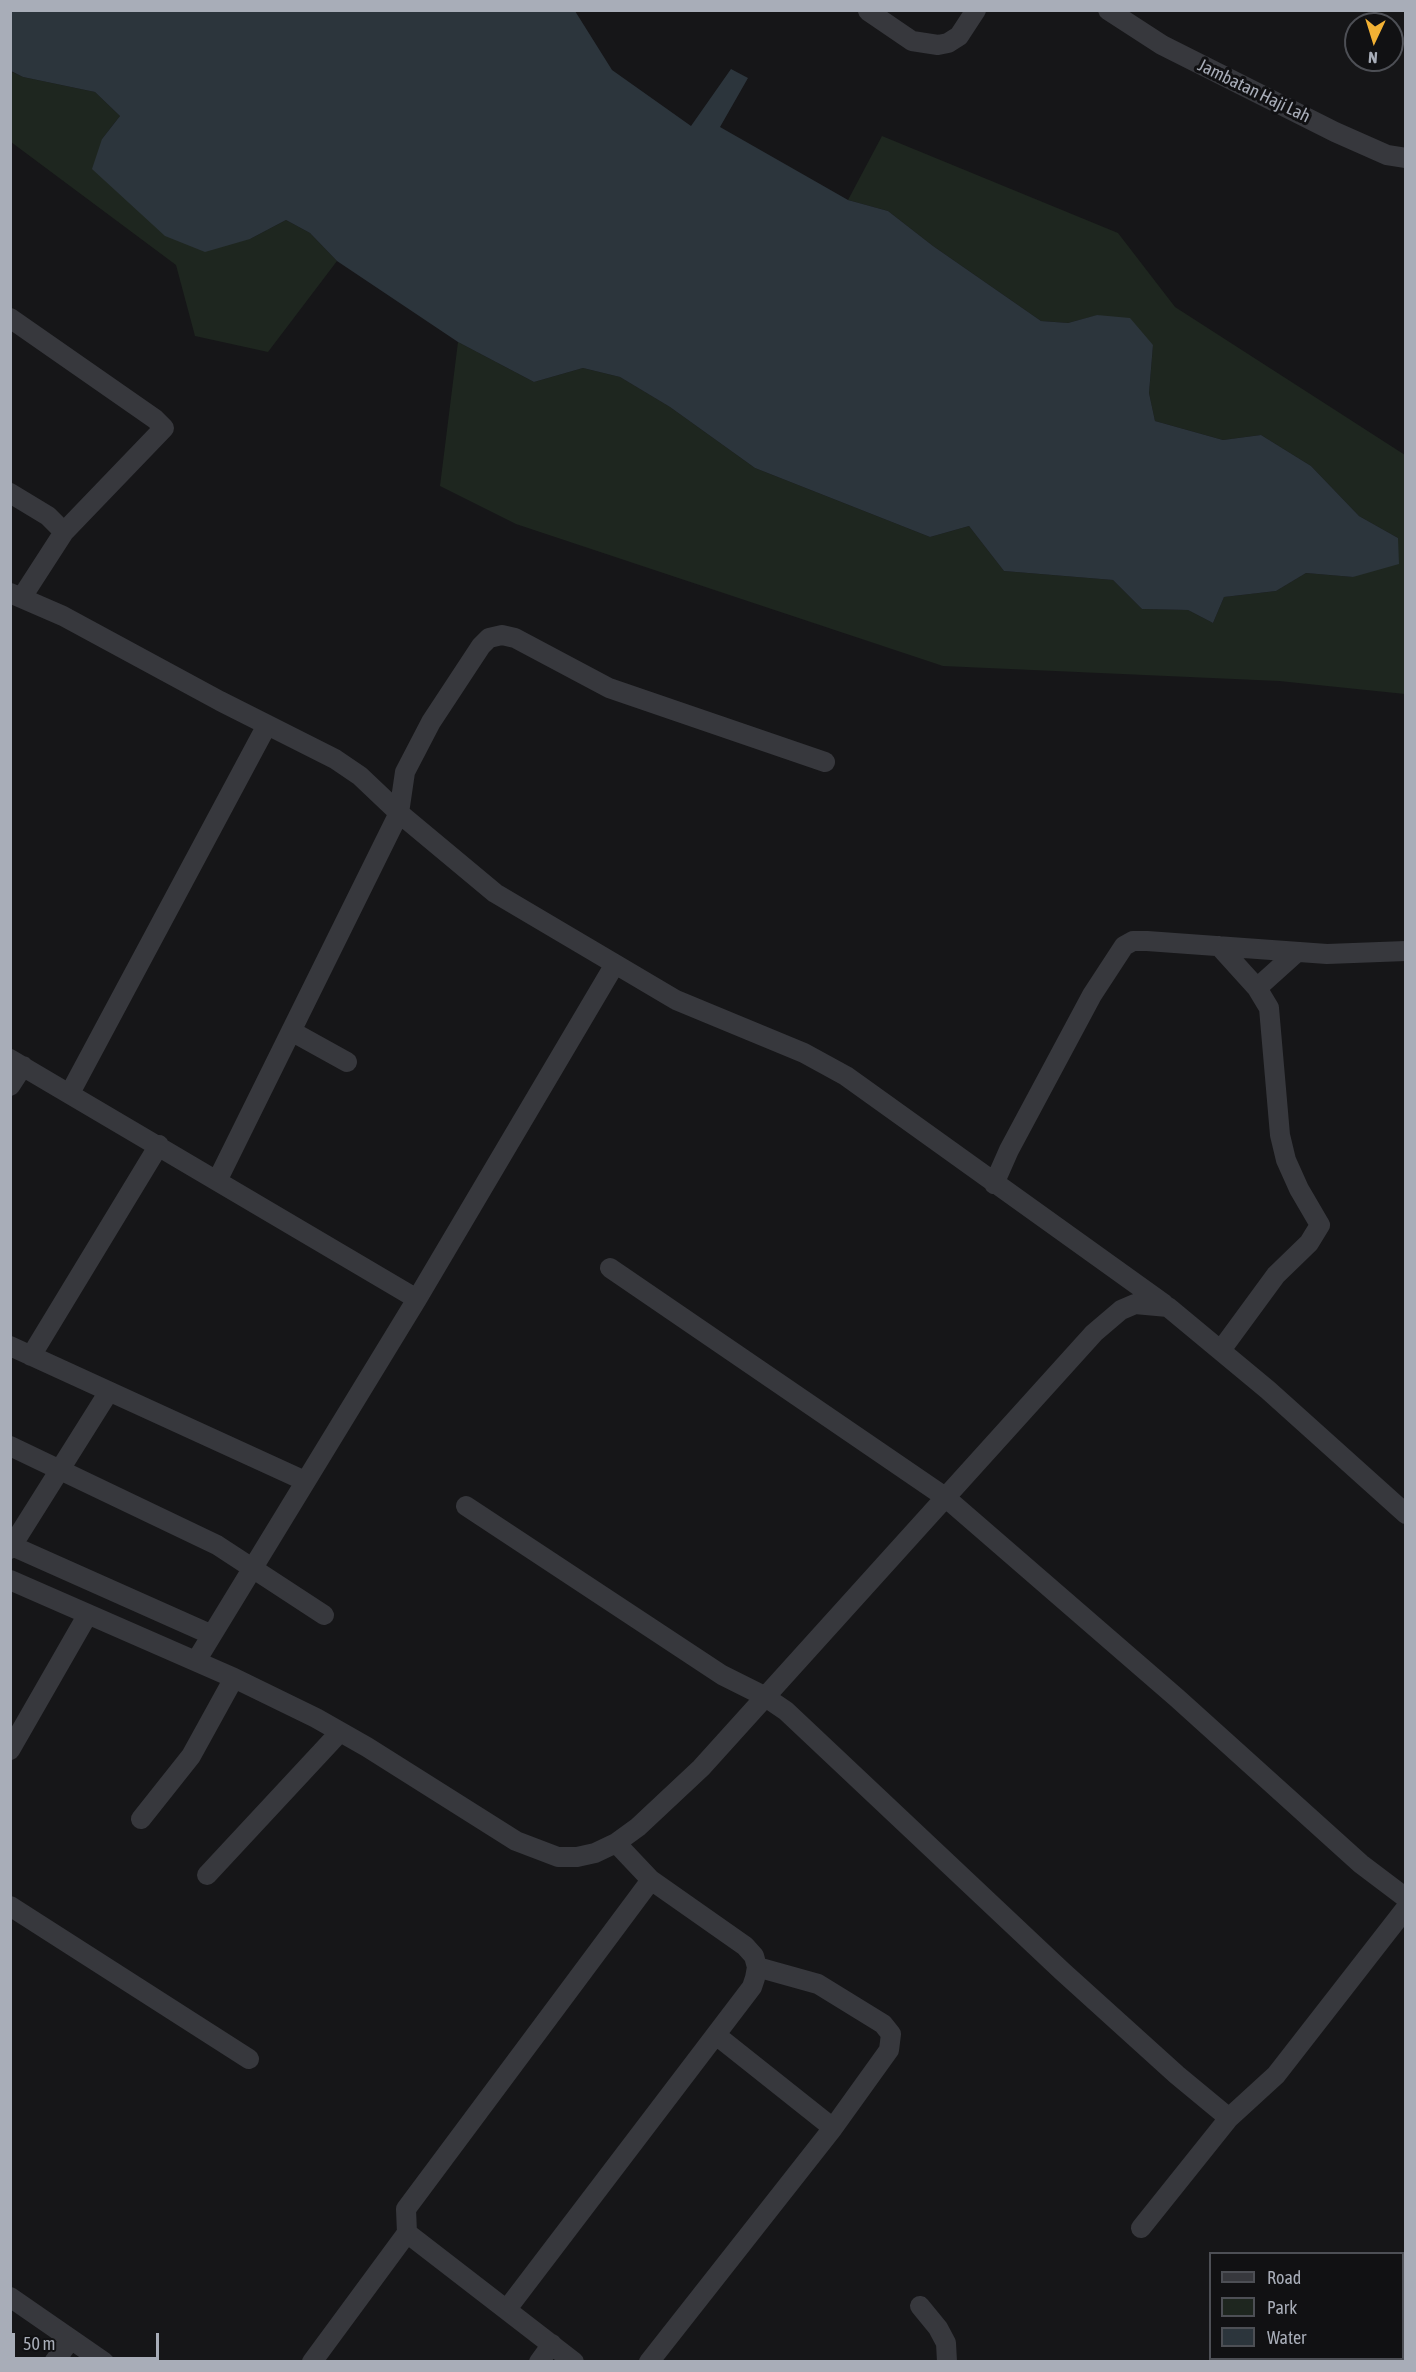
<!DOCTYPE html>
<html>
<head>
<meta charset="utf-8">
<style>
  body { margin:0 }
  #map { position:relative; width:1416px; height:2372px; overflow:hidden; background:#161618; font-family:"Asap Condensed",sans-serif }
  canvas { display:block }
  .frame { position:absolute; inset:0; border:12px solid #a8adb8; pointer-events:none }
  .legend { position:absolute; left:1209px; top:2252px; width:195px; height:108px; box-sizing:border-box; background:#111113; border:2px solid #4d4f55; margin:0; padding:8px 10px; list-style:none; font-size:18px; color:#a8adb8 }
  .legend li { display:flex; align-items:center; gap:12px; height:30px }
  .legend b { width:30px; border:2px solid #4d4f55 }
  .north { position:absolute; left:1344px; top:12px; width:60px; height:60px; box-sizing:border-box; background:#111113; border:2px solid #4d4f55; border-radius:50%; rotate:184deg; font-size:16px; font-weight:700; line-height:24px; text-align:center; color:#a8adb8 }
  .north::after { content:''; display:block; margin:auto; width:21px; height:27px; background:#f2b134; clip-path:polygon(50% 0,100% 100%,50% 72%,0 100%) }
  .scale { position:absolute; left:12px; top:2333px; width:147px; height:27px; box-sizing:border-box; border:3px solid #a8adb8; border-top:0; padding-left:8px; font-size:18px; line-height:21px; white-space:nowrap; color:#a8adb8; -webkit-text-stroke:4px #111113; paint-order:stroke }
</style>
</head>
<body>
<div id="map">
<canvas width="1416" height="2372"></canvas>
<div class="frame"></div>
<ul class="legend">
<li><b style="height:8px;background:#37383d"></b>Road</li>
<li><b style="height:16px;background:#1e261f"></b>Park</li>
<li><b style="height:16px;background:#2c353c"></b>Water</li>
</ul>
<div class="north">N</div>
<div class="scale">50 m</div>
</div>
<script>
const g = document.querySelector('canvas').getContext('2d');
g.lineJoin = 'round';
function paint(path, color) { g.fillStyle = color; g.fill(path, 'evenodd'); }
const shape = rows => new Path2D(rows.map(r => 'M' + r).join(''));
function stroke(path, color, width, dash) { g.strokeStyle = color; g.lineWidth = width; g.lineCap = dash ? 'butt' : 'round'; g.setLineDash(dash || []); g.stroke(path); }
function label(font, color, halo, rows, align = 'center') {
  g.font = font + ' "Asap Condensed",sans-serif'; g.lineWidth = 6; g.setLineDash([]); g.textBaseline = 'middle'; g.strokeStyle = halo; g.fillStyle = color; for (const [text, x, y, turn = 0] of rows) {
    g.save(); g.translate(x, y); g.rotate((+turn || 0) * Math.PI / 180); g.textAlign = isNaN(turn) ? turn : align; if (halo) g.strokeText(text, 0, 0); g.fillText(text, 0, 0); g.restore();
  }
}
const green = shape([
  [10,71,23,77,95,92,120,116,102,139,250,239,286,220,310,233,337,261,268,352,195,336,176,265,11,142],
  [882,136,1118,233,1175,307,1405,455,1405,694,1279,681,943,666,516,524,440,486,458,342,534,382,583,368,620,377,670,407,755,468,930,537,969,526,1004,571,1113,580,1142,609,1188,610,1213,623,1224,597,1276,591,1306,573,1353,577,1398,538,1359,516,1311,466,1261,435,1223,440,1155,421,1149,393,1153,345,1098,315,1068,323,1041,321,933,246,888,211,848,200]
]);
const water = shape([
  [10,11,575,11,612,70,691,126,731,69,748,78,720,127,848,200,888,211,933,246,1041,321,1068,323,1097,315,1130,318,1153,345,1149,393,1155,421,1223,440,1261,435,1311,466,1359,516,1398,538,1399,564,1353,577,1306,573,1276,591,1224,597,1213,623,1188,610,1142,609,1113,580,1004,571,969,526,930,537,755,468,670,407,620,377,583,368,534,382,458,342,337,261,310,233,286,220,250,239,205,252,165,236,92,169,102,139,120,116,95,92,23,77,11,71]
]);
const minor = shape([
  [1108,10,1162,45,1335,132,1387,155,1406,158],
  [868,11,912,41,938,45,948,43,959,36,976,10],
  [10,318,155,419,164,428,64,532,22,597],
  [10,493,48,516,64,532],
  [10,593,63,616,220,701,335,759,360,776,399,813,495,893,676,1000,804,1053,846,1076,1164,1304],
  [1219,946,1257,988,1269,1008,1280,1135,1286,1160,1299,1189,1320,1225,1309,1243,1276,1275,1221,1350],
  [1257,988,1297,952],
  [291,1031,347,1062],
  [10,1059,417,1299],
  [10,1086,23,1066],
  [70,1093,267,725],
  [218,1179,399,813,405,772,431,722,481,646,489,638,502,635,515,638,609,688,825,762],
  [994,1184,1009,1150,1092,995,1124,946,1133,941,1147,941,1327,954,1406,951],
  [610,1268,945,1497,1177,1698,1361,1864,1406,1898],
  [10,1346,305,1481],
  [31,1356,159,1145],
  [10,1446,217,1545,324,1615],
  [466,1506,722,1675,764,1696,786,1711,1062,1971,1177,2075,1229,2118,1276,2075,1406,1908],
  [10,1545,212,1635],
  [10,1549,108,1393],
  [10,1580,234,1678,316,1718,367,1747,516,1841,558,1857,577,1857,595,1853,616,1843,638,1827,701,1768,1094,1333,1121,1310,1135,1304,1168,1307,1268,1390,1406,1514],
  [196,1661,417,1299,615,964],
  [10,1750,88,1614],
  [141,1819,191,1756,234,1678],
  [207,1875,340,1732],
  [10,1906,249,2059],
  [716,2035,833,2128],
  [1141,2228,1229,2118],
  [407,2233,574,2362],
  [1402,2291,1406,2287],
  [10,2297,104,2362],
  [920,2306,938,2328,946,2343,947,2362],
  [507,2309,752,1987,755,1978,757,1967,754,1956,745,1946,651,1880,616,1843],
  [54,2362,71,2339],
  [312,2362,407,2233,406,2209,651,1880],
  [539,2362,552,2344],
  [649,2362,833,2128,889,2050,891,2034,883,2024,818,1984,757,1967],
  [1353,2362,1355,2358]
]);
const streetNames = [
  ["Jambatan Haji Lah",1254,91,26]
];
paint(green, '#1e261f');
paint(water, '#2c353c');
stroke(minor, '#37383d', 20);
label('18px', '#a8adb8', '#111113', streetNames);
</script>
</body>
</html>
